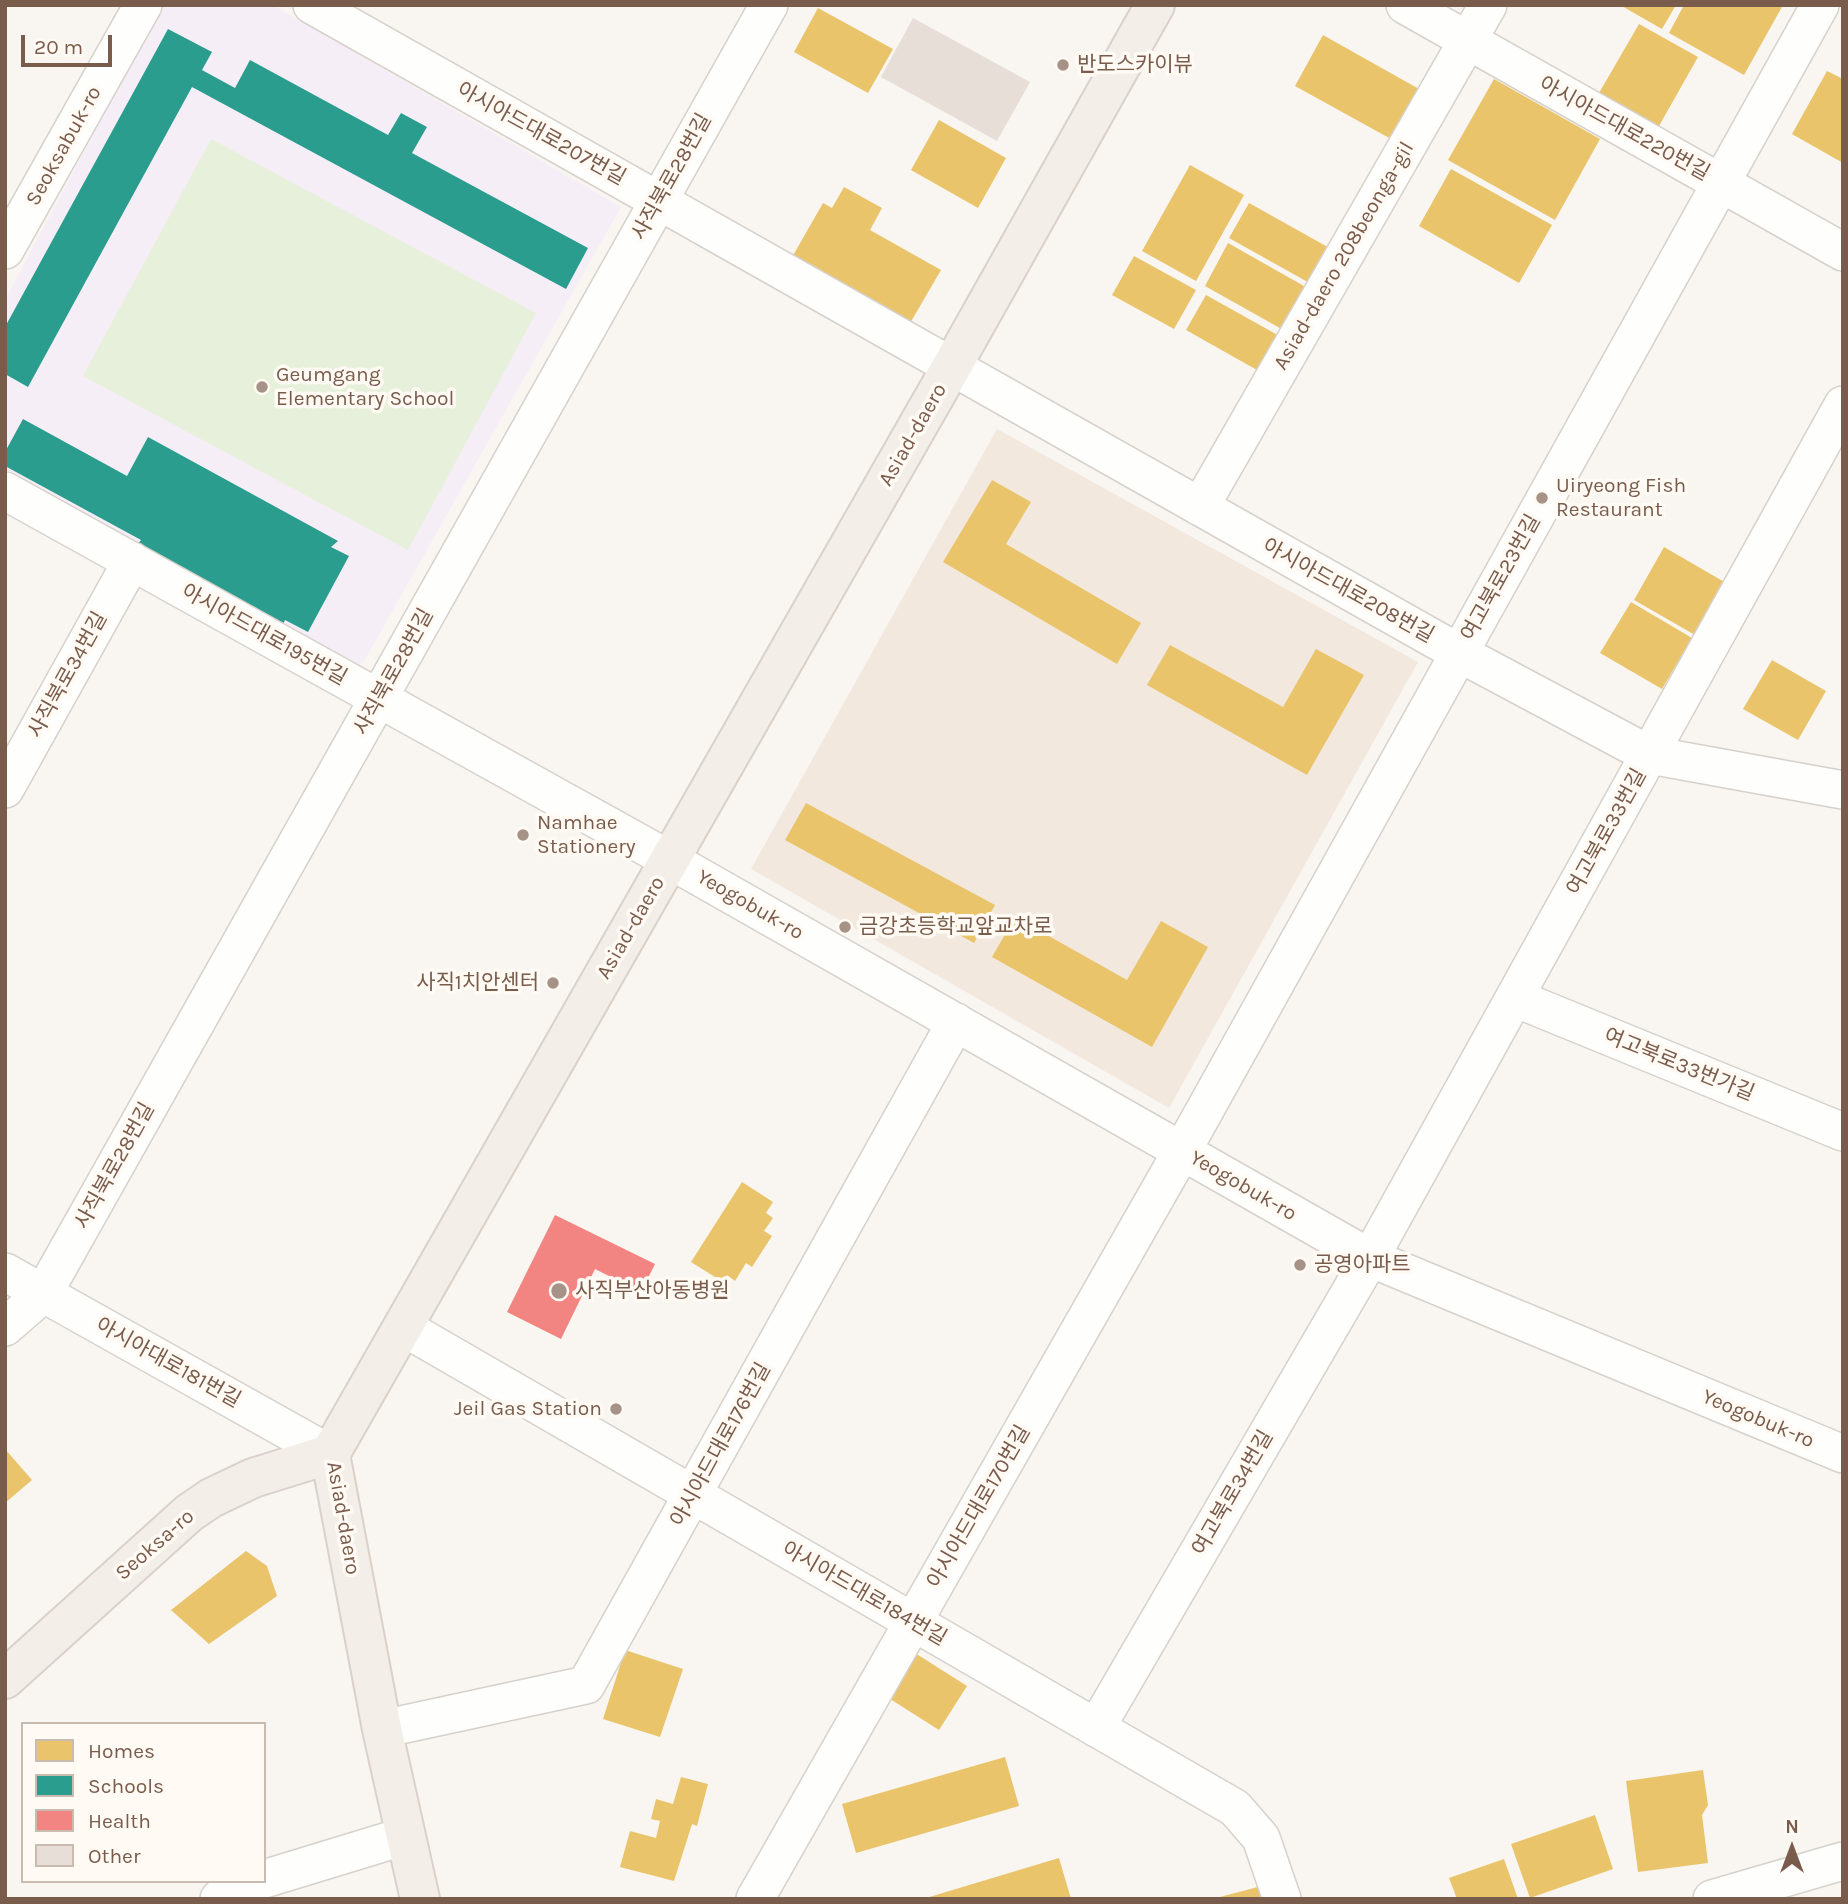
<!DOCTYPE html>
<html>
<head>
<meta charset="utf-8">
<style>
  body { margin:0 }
  #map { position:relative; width:1848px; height:1904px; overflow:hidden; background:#f9f5f0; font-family:Karla,sans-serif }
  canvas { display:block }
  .frame { position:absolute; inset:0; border:7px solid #7a5c4d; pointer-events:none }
  .legend { position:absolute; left:21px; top:1722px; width:245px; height:161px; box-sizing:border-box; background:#fffaf3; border:2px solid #cabbb1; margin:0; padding:9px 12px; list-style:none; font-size:21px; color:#7a5c4d }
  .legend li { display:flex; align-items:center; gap:14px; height:35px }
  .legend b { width:35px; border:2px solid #cabbb1 }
  .north { position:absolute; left:1757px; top:1813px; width:70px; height:70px; -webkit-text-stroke:5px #fffaf3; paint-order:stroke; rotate:0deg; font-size:19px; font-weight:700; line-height:28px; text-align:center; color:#7a5c4d }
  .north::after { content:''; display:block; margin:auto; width:24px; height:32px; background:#7a5c4d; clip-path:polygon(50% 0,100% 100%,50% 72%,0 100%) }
  .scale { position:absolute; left:21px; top:35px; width:91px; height:32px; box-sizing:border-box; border:4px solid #7a5c4d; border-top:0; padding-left:9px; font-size:21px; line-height:24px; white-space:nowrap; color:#7a5c4d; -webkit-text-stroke:5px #fffaf3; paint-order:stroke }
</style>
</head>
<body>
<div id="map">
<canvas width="1848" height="1904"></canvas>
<div class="frame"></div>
<ul class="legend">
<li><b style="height:19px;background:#e9c46a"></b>Homes</li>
<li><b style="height:19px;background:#2a9d8f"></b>Schools</li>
<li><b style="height:19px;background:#f28482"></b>Health</li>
<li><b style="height:19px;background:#e6ded7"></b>Other</li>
</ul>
<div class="north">N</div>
<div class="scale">20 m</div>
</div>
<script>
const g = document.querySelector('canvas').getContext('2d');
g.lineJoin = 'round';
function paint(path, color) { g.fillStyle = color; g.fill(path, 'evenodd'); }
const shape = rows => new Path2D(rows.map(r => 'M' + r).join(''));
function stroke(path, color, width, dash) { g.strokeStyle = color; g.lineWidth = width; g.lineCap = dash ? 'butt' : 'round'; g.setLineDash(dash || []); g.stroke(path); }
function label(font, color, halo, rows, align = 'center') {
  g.font = font + ' Karla,"Noto Sans KR",sans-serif'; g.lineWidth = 7; g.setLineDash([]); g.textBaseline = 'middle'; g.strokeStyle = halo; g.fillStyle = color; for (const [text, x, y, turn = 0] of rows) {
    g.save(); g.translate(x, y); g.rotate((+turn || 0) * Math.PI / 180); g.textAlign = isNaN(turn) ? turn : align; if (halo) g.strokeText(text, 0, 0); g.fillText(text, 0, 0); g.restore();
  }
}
const residential = shape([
  [997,429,1418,662,1169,1108,751,869]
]);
const education = shape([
  [162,5,273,5,621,207,364,661,354,668,5,473,5,300]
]);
const green = shape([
  [211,139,536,313,408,550,83,376]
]);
const homes = shape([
  [1620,5,1676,5,1662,29],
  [1684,5,1783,5,1744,75,1669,33],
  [818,8,893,49,868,93,794,52],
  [1639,24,1698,57,1659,126,1599,93],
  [1323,35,1419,89,1391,139,1295,86],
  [1827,71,1843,79,1843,163,1792,134],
  [1494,79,1600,139,1555,220,1448,160],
  [939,120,1006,158,978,208,911,170],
  [1190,165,1244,195,1196,281,1142,251],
  [1451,169,1552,225,1519,283,1419,226],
  [844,187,882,208,870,230,941,270,909,325,791,259,823,203,832,208],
  [1249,203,1342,255,1322,290,1229,238],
  [1228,243,1318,294,1294,336,1205,286],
  [1134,256,1196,290,1174,329,1112,295],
  [1206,295,1299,347,1280,383,1186,330],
  [992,480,1031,502,1006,544,1141,623,1117,664,943,562],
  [1664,547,1733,587,1702,639,1634,600],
  [1631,602,1692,638,1662,689,1600,653],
  [1170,645,1283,707,1316,649,1364,675,1307,775,1147,685],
  [1772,660,1826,691,1798,740,1743,709],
  [806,803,995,905,974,943,785,840],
  [1015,917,1127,980,1161,921,1208,947,1152,1047,992,957],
  [742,1182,773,1202,766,1213,773,1218,764,1231,772,1236,752,1267,746,1263,735,1281,727,1275,723,1282,691,1262],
  [5,1449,32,1480,5,1503],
  [246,1551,267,1566,277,1596,209,1644,171,1610],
  [625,1650,683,1669,660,1737,603,1719],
  [915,1653,967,1686,939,1730,887,1697],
  [1005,1757,1019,1806,856,1853,842,1804],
  [1703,1770,1708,1805,1702,1815,1708,1863,1638,1872,1626,1781],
  [681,1777,708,1784,697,1826,692,1824,674,1881,620,1867,630,1831,656,1838,660,1821,651,1819,656,1799,673,1804],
  [1595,1815,1613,1869,1530,1898,1511,1844],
  [1059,1858,1071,1899,926,1899,926,1898],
  [1504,1859,1518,1899,1457,1899,1449,1878],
  [1273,1883,1277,1899,1216,1899,1216,1898]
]);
const schools = shape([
  [168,29,212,52,202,70,235,88,250,60,388,135,401,113,427,127,412,153,588,248,566,289,192,87,28,387,5,374,5,327],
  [23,419,127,476,148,437,338,541,331,547,349,556,308,632,285,620,283,624,137,545,141,540,5,466,5,452]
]);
const health = shape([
  [555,1215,655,1264,641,1292,595,1269,561,1339,507,1312]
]);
const building = shape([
  [913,18,1030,82,997,141,881,77]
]);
const minor = shape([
  [312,5,1459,653,1650,755,1843,790],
  [1405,5,1843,252],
  [5,250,143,5],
  [5,491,670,860,1370,1258,1843,1454],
  [1200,507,1488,5],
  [5,789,132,561],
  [1515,998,1843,1132],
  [5,1272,330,1454],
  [5,1327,43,1294,769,5],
  [403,1327,1235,1808,1261,1838,1282,1899],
  [1096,1728,1370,1258,1843,405],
  [382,1729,586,1685,956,1022],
  [264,1879,405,1836],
  [219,1899,230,1889,256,1881],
  [755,1899,1182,1151,1820,5],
  [1712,1899,1843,1861]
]);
const major = shape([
  [5,1679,189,1513,211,1498,253,1478,330,1454],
  [420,1899,382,1729,330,1454,952,366,1155,5]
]);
const markers = [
  [1063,65,7,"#a69286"],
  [262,387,7,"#a69286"],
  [1542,498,7,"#a69286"],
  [523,835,7,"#a69286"],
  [845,927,7,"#a69286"],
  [553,983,7,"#a69286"],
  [1300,1265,7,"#a69286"],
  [559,1291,9,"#a69286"],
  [616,1409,7,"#a69286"]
];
const poiNames = [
  ["반도스카이뷰",1077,65],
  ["Geumgang",276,375],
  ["Elementary School",276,399],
  ["Uiryeong Fish",1556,486],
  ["Restaurant",1556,510],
  ["Namhae",537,823],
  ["Stationery",537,847],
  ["금강초등학교앞교차로",859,927],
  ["사직1치안센터",539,983,"right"],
  ["공영아파트",1314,1265],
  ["사직부산아동병원",575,1291],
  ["Jeil Gas Station",602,1409,"right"]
];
const streetNames = [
  ["아시아드대로220번길",1624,129,29],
  ["아시아드대로207번길",541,134,29],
  ["Seoksabuk-ro",64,146,-61],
  ["사직북로28번길",672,177,-61],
  ["Asiad-daero 208beonga-gil",1344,256,-60],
  ["Asiad-daero",913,435,-60],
  ["여고북로23번길",1501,578,-61],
  ["아시아드대로208번길",1348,591,29],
  ["아시아드대로195번길",264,635,29],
  ["사직북로28번길",394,672,-61],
  ["사직북로34번길",68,675,-61],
  ["여고북로33번길",1607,832,-61],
  ["Yeogobuk-ro",750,905,30],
  ["Asiad-daero",631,928,-60],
  ["여고북로33번가길",1679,1065,22],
  ["사직북로28번길",115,1166,-61],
  ["Yeogobuk-ro",1243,1186,30],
  ["아시아대로181번길",168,1363,29],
  ["Yeogobuk-ro",1758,1419,23],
  ["아시아드대로176번길",721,1445,-61],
  ["여고북로34번길",1233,1493,-60],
  ["아시아드대로170번길",979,1507,-60],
  ["Asiad-daero",343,1518,80],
  ["Seoksa-ro",155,1545,-41],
  ["아시아드대로184번길",864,1594,30]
];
paint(residential, '#f2e8de');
paint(education, '#f6eef6');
paint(green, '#e7f0db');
paint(homes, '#e9c46a');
paint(schools, '#2a9d8f');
paint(health, '#f28482');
paint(building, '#e6ded7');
stroke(minor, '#d7d1cb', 40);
stroke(major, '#dad1cc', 42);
stroke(minor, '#fefefd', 37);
stroke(major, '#f3eee8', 38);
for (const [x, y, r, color] of markers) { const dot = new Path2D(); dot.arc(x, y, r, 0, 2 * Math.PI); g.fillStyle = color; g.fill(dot); stroke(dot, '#fffaf3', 2.5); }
label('21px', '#7a5c4d', '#fffaf3', poiNames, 'left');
label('21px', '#7a5c4d', '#fffaf3', streetNames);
</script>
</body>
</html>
